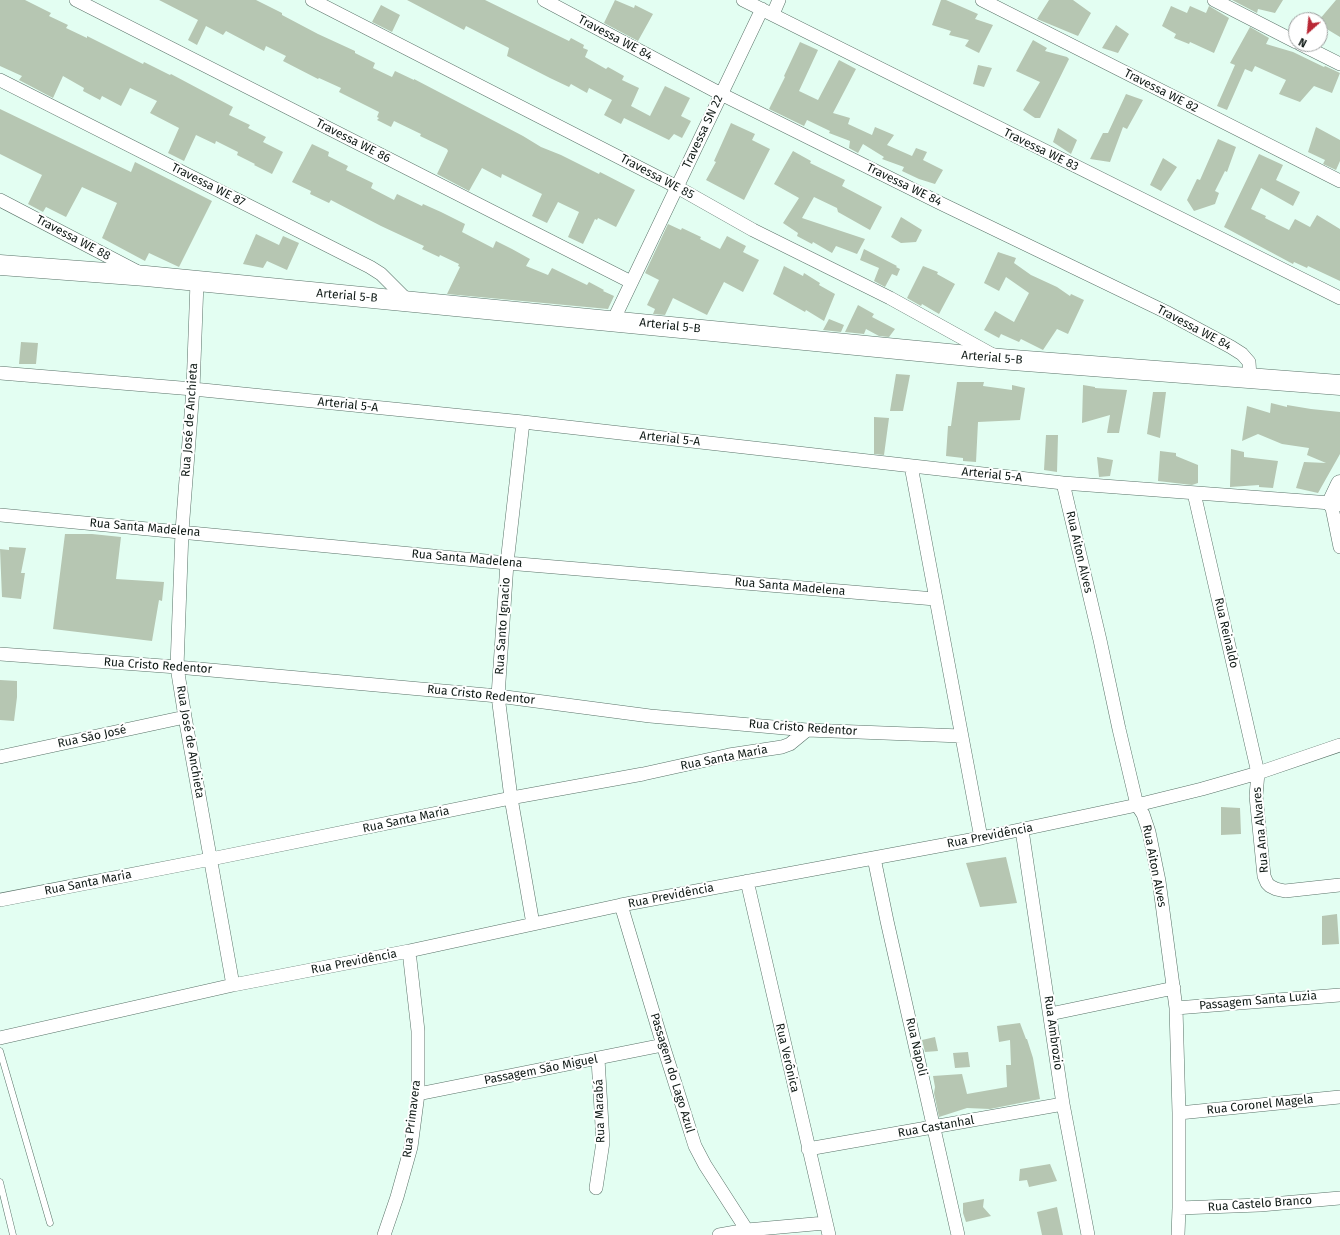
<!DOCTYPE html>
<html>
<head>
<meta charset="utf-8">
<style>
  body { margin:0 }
  #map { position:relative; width:1340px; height:1235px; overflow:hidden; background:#e3fef2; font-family:"Fira Sans",sans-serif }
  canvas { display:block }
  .north { position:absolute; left:1288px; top:12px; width:40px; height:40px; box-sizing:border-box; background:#fff; border:1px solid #9fa3a2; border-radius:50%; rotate:207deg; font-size:11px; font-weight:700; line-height:16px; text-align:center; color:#101a16 }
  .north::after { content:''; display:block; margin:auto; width:14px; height:18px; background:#b92835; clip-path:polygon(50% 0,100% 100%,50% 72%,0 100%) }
</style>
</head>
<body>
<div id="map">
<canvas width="1340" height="1235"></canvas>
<div class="north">N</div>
</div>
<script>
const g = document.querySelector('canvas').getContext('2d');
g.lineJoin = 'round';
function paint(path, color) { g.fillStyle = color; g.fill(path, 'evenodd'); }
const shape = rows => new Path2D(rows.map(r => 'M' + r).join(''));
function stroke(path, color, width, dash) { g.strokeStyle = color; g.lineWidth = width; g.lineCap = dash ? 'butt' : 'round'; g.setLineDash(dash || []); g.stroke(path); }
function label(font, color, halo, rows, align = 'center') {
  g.font = font + ' "Fira Sans",sans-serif'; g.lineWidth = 4; g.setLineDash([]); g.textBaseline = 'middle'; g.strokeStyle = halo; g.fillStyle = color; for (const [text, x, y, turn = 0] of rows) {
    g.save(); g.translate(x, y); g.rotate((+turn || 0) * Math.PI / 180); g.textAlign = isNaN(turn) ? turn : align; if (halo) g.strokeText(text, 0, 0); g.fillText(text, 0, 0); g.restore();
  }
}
const building = shape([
  [0,0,25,0,51,13,49,16,68,25,66,28,87,38,87,36,143,64,144,62,170,75,171,74,233,107,229,115,250,125,248,128,266,137,263,142,283,152,272,174,254,165,255,164,237,155,238,152,216,141,215,144,196,135,184,161,168,153,179,128,150,113,157,101,130,88,121,106,102,96,100,100,83,91,84,88,63,76,53,98,19,80,22,76,0,66],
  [159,0,256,0,282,13,282,15,318,34,355,51,355,53,375,63,373,68,392,77,395,71,414,80,414,79,523,136,541,147,561,155,599,174,600,172,635,190,616,227,598,218,597,220,595,219,583,244,568,237,579,212,558,202,547,223,532,216,542,194,502,174,501,178,482,168,469,191,437,174,448,151,447,149,420,136,421,134,394,121,391,127,377,120,379,118,377,117,379,112,339,92,341,88,319,78,318,79,283,61,286,56,266,46,264,51,226,31,223,35,206,26,197,45,188,40,198,20],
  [407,0,485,0,569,41,571,38,584,45,583,48,588,50,585,57,606,69,608,67,624,76,622,80,639,88,631,106,650,116,665,86,690,98,681,116,691,121,682,138,674,134,669,140,624,118,621,124,604,115,612,100,589,88,587,93,571,84,569,87,550,78,507,56,509,48,466,26,464,30],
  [615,0,634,8,635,5,653,14,638,41,604,23],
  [941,0,946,0,978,14,975,19,993,25,979,53,965,46,969,40,949,35,951,31,932,25],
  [1049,0,1073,0,1091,13,1078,36,1037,19],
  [1232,0,1283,0,1275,13,1258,9,1257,13],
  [1336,0,1340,0,1340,37,1320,25,1320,20,1319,20],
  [381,5,400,15,392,32,372,22],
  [1171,6,1187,13,1190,6,1206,13,1209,6,1229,18,1214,53,1190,42,1189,44,1174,38,1176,34,1162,26],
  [1116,25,1129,34,1118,53,1102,48],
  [1250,27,1269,38,1266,44,1293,52,1324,67,1325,66,1340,73,1332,93,1314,86,1300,102,1279,94,1286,80,1255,66,1252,72,1245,69,1227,110,1217,106,1235,65,1230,63],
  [1033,40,1047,48,1045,51,1067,57,1069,59,1040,118,1035,118,1023,110,1040,82,1016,71],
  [800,42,818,50,799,91,818,100,839,60,856,69,833,113,850,118,848,124,872,135,875,127,894,135,887,145,912,156,916,148,927,152,923,160,943,170,935,184,919,179,902,171,904,167,882,159,884,157,863,144,858,153,849,148,850,141,829,133,830,131,807,120,804,126,769,109,785,77,784,76],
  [978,65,992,68,984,87,973,84],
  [1126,94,1143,100,1127,129,1123,127,1110,162,1090,159,1103,133,1108,133],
  [0,109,131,172,135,162,212,201,179,267,149,253,145,261,102,238,117,203,82,187,66,217,46,207,43,212,28,204,42,175,0,154],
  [731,123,755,134,752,140,770,149,744,200,706,180,716,162,714,161],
  [1316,127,1340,140,1340,161,1336,170,1323,164,1325,160,1308,152],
  [1058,128,1077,140,1071,154,1053,142],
  [1218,139,1236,147,1227,172,1225,171,1215,191,1219,193,1215,204,1194,211,1187,200,1197,179,1200,180],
  [312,144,329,152,328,156,348,166,346,170,373,183,371,188,394,200,397,194,422,206,423,204,441,212,465,224,462,232,493,248,496,241,512,249,530,259,526,266,548,275,552,268,587,285,589,282,604,290,603,291,614,296,608,309,447,294,460,267,458,266,459,264,440,255,439,257,422,249,424,246,381,226,331,200,329,203,310,194,311,191,292,182],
  [793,151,811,161,810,163,845,180,842,186,882,207,870,230,838,212,837,208,814,197,802,218,865,239,857,254,836,246,832,253,813,242,812,244,797,236,798,233,783,223,799,198,774,184],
  [1259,154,1283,165,1276,180,1300,192,1293,206,1261,188,1251,209,1266,216,1265,218,1289,230,1295,219,1310,227,1317,215,1340,229,1340,281,1308,266,1307,268,1294,262,1293,264,1224,227],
  [1163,158,1177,167,1161,191,1150,185],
  [901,217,922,230,916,242,901,243,891,237],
  [668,224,681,230,682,228,701,237,700,239,720,249,727,236,746,246,743,252,759,260,743,292,724,282,707,315,673,298,665,315,653,314,655,309,647,305,659,280,645,273],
  [256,234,279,245,283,236,299,243,287,270,267,261,263,268,243,264],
  [864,249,897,266,896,267,900,269,897,276,892,274,885,287,874,281,879,268,860,260],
  [998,252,1016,258,1014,263,1031,275,1057,287,1070,296,1071,294,1084,300,1068,334,1057,329,1043,350,1021,339,1019,342,1001,334,999,338,984,330,995,311,1014,322,1029,293,1006,277,999,291,984,283],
  [784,266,803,276,804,273,820,283,819,285,835,294,824,321,806,310,805,312,773,294],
  [923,266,938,272,937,274,955,284,939,314,922,304,921,306,907,298],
  [858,305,874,314,872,317,895,329,889,337,879,336,866,329,864,334,845,332],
  [829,319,844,325,841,332,823,330],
  [21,342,38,343,36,364,19,364],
  [896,374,910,375,903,411,890,411],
  [957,382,984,382,983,386,1012,390,1012,385,1025,388,1020,420,978,422,976,462,963,461,963,458,946,456,948,426,951,426],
  [1083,385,1095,387,1095,388,1127,390,1119,433,1107,433,1110,415,1082,423],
  [1153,392,1166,392,1160,438,1147,434],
  [1271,403,1287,407,1287,405,1311,409,1340,412,1340,454,1318,493,1296,488,1304,462,1326,463,1307,455,1309,448,1282,444,1258,434,1242,441,1247,406,1270,413],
  [874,417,889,418,884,455,874,454],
  [1046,435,1058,435,1057,472,1044,470],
  [1231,449,1244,452,1244,457,1278,461,1273,488,1259,487,1259,485,1230,487],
  [1160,451,1176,453,1176,456,1198,465,1198,483,1192,485,1158,481],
  [1097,457,1113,460,1110,476,1099,477],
  [65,534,92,534,121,537,116,579,164,582,162,601,159,600,152,641,53,629],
  [9,547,26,548,21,573,25,573,21,599,2,597,0,549,9,550],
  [0,680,17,681,17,697,14,721,0,720],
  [1221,807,1240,808,1241,834,1221,835],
  [1006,857,1017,903,980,907,966,863],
  [1337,914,1339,944,1322,945,1322,916],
  [1020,1023,1026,1039,1027,1039,1033,1058,1040,1099,990,1109,967,1108,939,1117,934,1093,935,1087,933,1076,962,1074,967,1094,1007,1087,1006,1065,1011,1065,1010,1040,999,1042,997,1026],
  [935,1037,938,1051,925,1052,922,1040],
  [968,1052,970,1067,955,1068,953,1053],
  [1050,1164,1057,1181,1029,1187,1027,1180,1019,1181,1020,1169],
  [984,1199,983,1207,991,1216,966,1222,963,1213,963,1203],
  [1057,1207,1063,1235,1042,1235,1037,1212]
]);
const service = shape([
  [0,1051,50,1223],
  [0,1182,13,1235]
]);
const minor = shape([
  [76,0,631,282],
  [312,0,677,187,753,230,890,298,993,355],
  [544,0,721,94,940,203,1166,312,1231,347,1242,354,1249,362,1250,377],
  [743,0,1340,298],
  [982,0,1340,181],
  [1214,0,1296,42],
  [773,14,779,0],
  [1300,44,1340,64],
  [0,80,370,267,381,274,409,302],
  [0,200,138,272],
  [197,282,193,389,182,531,177,667,185,717,233,985],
  [613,321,762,9],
  [0,373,193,389,523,422,1063,483,1331,503,1340,547],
  [523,422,507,563,498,696,511,798,533,924],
  [911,466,981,838],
  [1063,483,1100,640,1119,729,1137,805,1143,814,1149,832,1159,881,1176,1008,1179,1113,1179,1208,1178,1235],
  [1194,493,1258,773,1256,796,1264,876,1267,883,1270,886,1276,889,1285,891,1340,885],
  [0,515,507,563,935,599],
  [0,654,177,667,498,696,650,716,807,730,961,736],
  [0,757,185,717],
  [1022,830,1063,1104,1088,1235],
  [874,858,887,921,958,1235],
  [747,881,829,1235],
  [0,900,211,859,511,798,643,774,729,755,782,747,790,744,807,730],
  [621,905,663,1045,695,1146,705,1165,750,1235],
  [1176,1008,1340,995],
  [1050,1014,1174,988],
  [0,1038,233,985,409,951,621,905,981,838,1137,805,1202,789,1258,773,1340,745],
  [418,1094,663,1045],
  [1179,1113,1340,1097],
  [808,1149,1063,1104],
  [596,1188,603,1142,598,1059],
  [1179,1208,1260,1205,1340,1198],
  [384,1235,397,1197,411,1147,418,1094,418,1031,409,951],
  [719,1235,747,1230,825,1223]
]);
const secondary = shape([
  [1340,484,1331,503,1340,502]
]);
const primary = shape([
  [0,265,146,276,1000,359,1340,385]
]);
const streetNames = [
  ["Travessa WE 84",615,38,28],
  ["Travessa WE 82",1161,91,27],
  ["Travessa SN 22",703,132,-65],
  ["Travessa WE 86",353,141,27],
  ["Travessa WE 83",1041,150,26],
  ["Travessa WE 85",657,177,28],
  ["Travessa WE 87",208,185,27],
  ["Travessa WE 84",904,185,26],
  ["Travessa WE 88",73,238,28],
  ["Arterial 5-B",347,296,5],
  ["Arterial 5-B",670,326,6],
  ["Travessa WE 84",1194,328,28],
  ["Arterial 5-B",992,358,5],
  ["Arterial 5-A",348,405,6],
  ["Rua José de Anchieta",190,420,-86],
  ["Arterial 5-A",670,439,6],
  ["Arterial 5-A",992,475,6],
  ["Rua Santa Madelena",145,528,5],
  ["Rua Aiton Alves",1079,552,77],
  ["Rua Santa Madelena",467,559,5],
  ["Rua Santa Madelena",790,587,5],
  ["Rua Santo Ignacio",503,626,-86],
  ["Rua Reinaldo",1226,633,77],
  ["Rua Cristo Redentor",158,666,4],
  ["Rua Cristo Redentor",481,695,6],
  ["Rua Cristo Redentor",803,728,4],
  ["Rua São José",92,737,-12],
  ["Rua José de Anchieta",190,742,80],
  ["Rua Santa Maria",724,758,-11],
  ["Rua Santa Maria",406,820,-12],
  ["Rua Ana Alvares",1261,830,-95],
  ["Rua Previdência",990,836,-11],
  ["Rua Aiton Alves",1154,866,79],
  ["Rua Santa Maria",88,883,-11],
  ["Rua Previdência",671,896,-11],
  ["Rua Previdência",354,962,-11],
  ["Passagem Santa Luzia",1258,1001,-5],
  ["Rua Ambrozio",1053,1033,82],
  ["Rua Napoli",916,1047,77],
  ["Rua Verônica",787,1058,77],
  ["Passagem São Miguel",541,1070,-11],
  ["Passagem do Lago Azul",672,1073,73],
  ["Rua Coronel Magela",1260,1105,-6],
  ["Rua Marabá",600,1111,-92],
  ["Rua Primavera",412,1119,-83],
  ["Rua Castanhal",936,1127,-10],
  ["Rua Castelo Branco",1260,1204,-4]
];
paint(building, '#b6c6b2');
stroke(service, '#5a7369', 7);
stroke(minor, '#5a7369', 14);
stroke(secondary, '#5a7369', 19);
stroke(primary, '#5a7369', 21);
stroke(service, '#fff', 6);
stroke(minor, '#fff', 13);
stroke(secondary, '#fff', 18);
stroke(primary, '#fff', 20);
label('12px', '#101a16', '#fff', streetNames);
</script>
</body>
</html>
